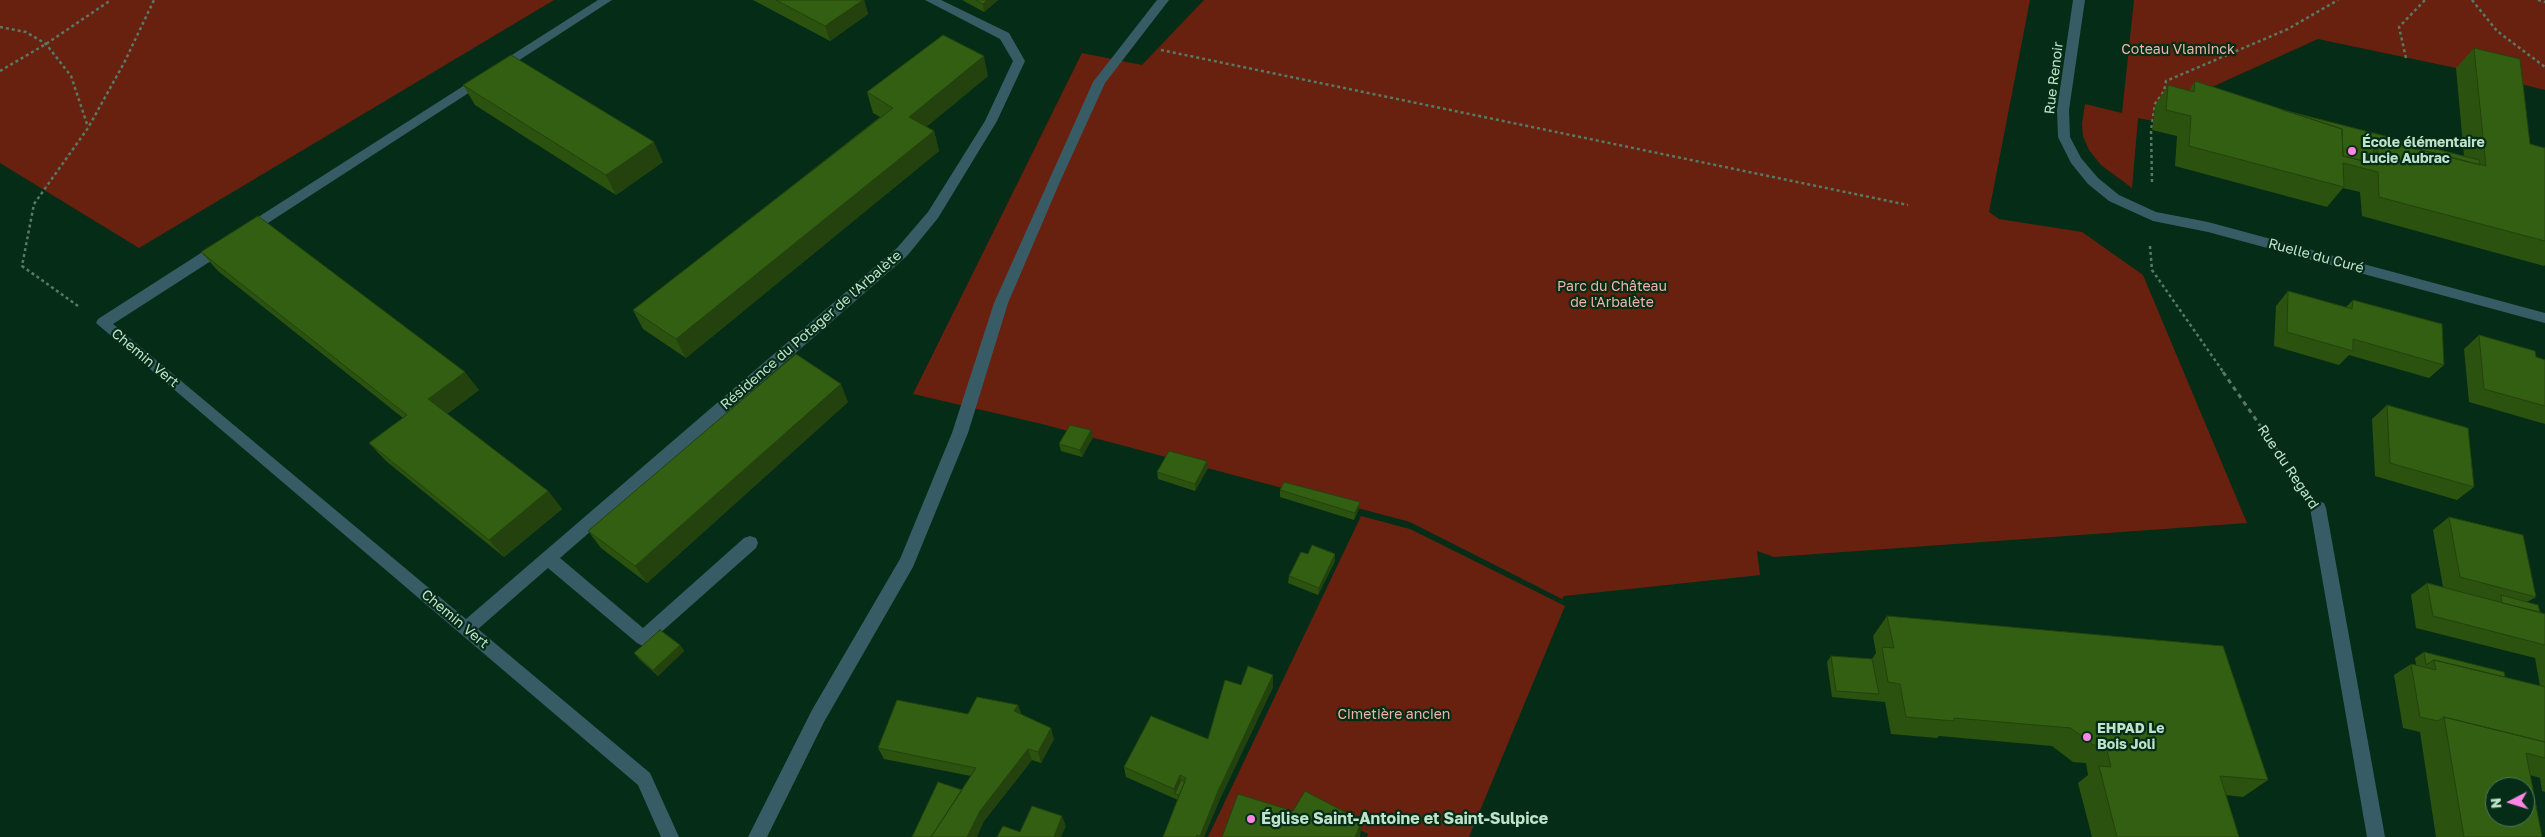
<!DOCTYPE html>
<html>
<head>
<meta charset="utf-8">
<style>
  body { margin:0 }
  #map { position:relative; width:2545px; height:837px; overflow:hidden; background:#052c17; font-family:"Golos Text",sans-serif }
  canvas { display:block }
  .north { position:absolute; left:2485px; top:777px; width:50px; height:50px; box-sizing:border-box; background:#052c17; border:1px solid #4f755f; border-radius:50%; rotate:265deg; font-size:14px; font-weight:700; line-height:20px; text-align:center; color:#bfe2ca }
  .north::after { content:''; display:block; margin:auto; width:18px; height:22px; background:#fc86e4; clip-path:polygon(50% 0,100% 100%,50% 72%,0 100%) }
</style>
</head>
<body>
<div id="map">
<canvas width="2545" height="837"></canvas>
<div class="north">N</div>
</div>
<script>
const g = document.querySelector('canvas').getContext('2d');
g.lineJoin = 'round';
function paint(path, color) { g.fillStyle = color; g.fill(path, 'evenodd'); }
const shape = rows => new Path2D(rows.map(r => 'M' + r).join(''));
function stroke(path, color, width, dash) { g.strokeStyle = color; g.lineWidth = width; g.lineCap = dash ? 'butt' : 'round'; g.setLineDash(dash || []); g.stroke(path); }
function label(font, color, halo, rows, align = 'center') {
  g.font = font + ' "Golos Text",sans-serif'; g.lineWidth = 4.5; g.setLineDash([]); g.textBaseline = 'middle'; g.strokeStyle = halo; g.fillStyle = color; for (const [text, x, y, turn = 0] of rows) {
    g.save(); g.translate(x, y); g.rotate((+turn || 0) * Math.PI / 180); g.textAlign = isNaN(turn) ? turn : align; if (halo) g.strokeText(text, 0, 0); g.fillText(text, 0, 0); g.restore();
  }
}
const green = shape([
  [0,0,554,0,139,248,0,163],
  [1204,0,2030,0,1989,212,1999,219,2082,232,2143,275,2247,523,1774,557,1757,551,1760,575,1564,596,1562,599,1410,522,1042,424,913,394,1082,53,1142,65],
  [2134,0,2545,0,2545,90,2456,68,2318,39,2181,101,2155,106,2153,121,2138,118,2132,188,2101,165,2089,150,2083,136,2082,124,2085,104,2122,113],
  [1361,516,1410,529,1565,606,1469,837,1367,837,1368,834,1304,803,1289,824,1226,837,1208,837]
]);
const pathFar1 = shape([
  [2472,0,2497,31,2545,67],
  [2538,0,2545,2],
  [0,27,26,32,46,44,71,76,88,127],
  [1161,50,1908,205],
  [2406,58,2399,27,2425,0],
  [0,71,46,44,111,0],
  [2152,182,2151,131,2155,104,2164,91,2166,81,2288,29,2338,0],
  [2150,246,2152,270,2224,373],
  [78,306,22,266,34,204,88,128,124,63,154,0]
]);
const path = shape([
  [2223,372,2300,483]
]);
const minor = shape([
  [598,0,612,0,251,234,241,234,239,231,241,228,598,0],
  [925,0,941,0,1009,33,1025,61,997,121,938,218,907,256,560,558,643,628,744,538,750,536,756,538,758,543,756,548,649,643,643,646,637,643,548,568,478,629,650,773,679,837,661,837,638,785,96,323,98,319,218,242,228,242,230,246,228,250,113,324,466,619,897,248,928,212,985,121,1013,61,1000,39,925,0],
  [1157,0,1169,0,1105,83,1059,184,1008,303,968,433,913,567,824,722,767,837,748,837,812,710,900,559,952,433,994,303,1093,82,1157,0],
  [2073,0,2085,0,2069,110,2070,137,2081,158,2098,178,2119,195,2156,212,2208,222,2545,313,2545,323,2208,232,2153,221,2109,201,2088,184,2071,163,2058,137,2057,110,2073,0],
  [2318,501,2324,503,2326,508,2385,837,2367,837,2310,508,2312,503,2318,501]
]);
const wall = shape([
  [753,0,864,0,868,14,830,41],
  [962,0,998,0,984,12],
  [2474,48,2530,144,2545,148,2545,265,2544,266,2362,216,2360,192,2343,188,2327,207,2175,166,2177,136,2152,130,2155,106,2168,85,2189,91,2195,81,2283,110,2464,156,2456,68],
  [988,76,926,127,934,131,939,151,686,358,643,329,633,310,880,117,873,113,867,92],
  [463,85,663,162,616,195,475,105],
  [201,252,479,390,447,414,548,491,562,509,504,557,386,461,369,443,403,418,218,271],
  [2288,291,2346,307,2353,300,2444,365,2429,378,2349,355,2339,365,2274,346,2276,306],
  [2479,335,2536,357,2545,360,2545,424,2469,402,2464,349],
  [848,402,647,583,601,548,588,531],
  [2387,405,2474,487,2457,500,2375,476,2372,419],
  [1091,430,1093,437,1082,457,1061,451,1059,444],
  [1208,468,1195,491,1158,479,1157,472],
  [1280,490,1360,502,1359,508,1354,520,1280,497],
  [2449,517,2536,597,2527,602,2540,612,2545,614,2545,792,2542,791,2540,778,2530,775,2542,837,2436,837,2420,732,2403,728,2394,675,2411,664,2416,665,2415,658,2424,652,2505,677,2540,686,2535,658,2416,628,2411,595,2427,583,2443,587,2433,530],
  [1335,561,1318,595,1288,583,1289,576],
  [1887,616,2268,780,2243,797,2226,795,2239,837,2092,837,2078,783,2088,775,2086,763,2073,762,2052,746,1939,736,1937,738,1891,734,1885,702,1832,697,1827,662,1831,656,1872,659,1876,653,1873,636],
  [680,645,684,651,658,676,639,659,634,653],
  [1241,685,1273,687,1219,801,1204,837,1163,837,1178,800,1126,777,1124,767,1208,739],
  [1018,705,1021,714,1054,739,1041,763,1032,760,984,821,962,790,971,776,884,759,878,748,968,714]
]);
const shadedWall = shape([
  [863,0,864,0,868,14,830,41,825,26],
  [987,0,998,0,984,12,983,4],
  [984,56,988,76,914,137,909,117],
  [934,131,939,151,686,358,676,339],
  [654,142,663,162,616,195,606,175],
  [465,372,479,390,443,417,428,399],
  [841,384,848,402,647,583,635,566],
  [1091,430,1093,437,1082,457,1080,450],
  [1207,461,1208,468,1195,491,1195,484],
  [548,491,562,509,504,557,489,540],
  [1360,502,1359,508,1354,520,1355,513],
  [1335,554,1335,561,1318,595,1319,588],
  [680,645,684,651,658,676,653,670],
  [1273,675,1273,687,1219,801,1204,837,1199,837,1218,791],
  [1018,705,1022,716,1014,711],
  [1051,728,1054,739,1041,763,1038,752],
  [1028,749,1032,760,984,821,977,837,967,837,980,811],
  [1180,775,1182,785,1175,794,1174,789],
  [1062,816,1066,826,1061,837,1054,837],
  [1362,821,1360,837,1355,837]
]);
const building = shape([
  [776,0,863,0,825,26,776,0],
  [976,0,987,0,983,4,976,0],
  [943,35,984,56,909,117,934,131,676,339,633,310,893,108,867,92,943,35],
  [2474,48,2520,59,2530,144,2545,148,2545,241,2379,197,2378,172,2343,163,2344,187,2189,146,2191,116,2166,110,2168,85,2194,92,2195,81,2342,129,2343,156,2378,165,2378,139,2486,166,2474,48],
  [511,55,654,142,606,175,463,85,511,55],
  [2283,110,2479,160,2480,165,2378,139,2374,144,2373,163,2343,156,2342,129,2283,110],
  [258,216,465,372,428,399,548,491,489,540,369,443,407,415,201,252,258,216],
  [2288,291,2352,309,2353,300,2442,324,2444,365,2353,339,2353,351,2287,332,2288,291],
  [2479,335,2535,351,2536,357,2545,360,2545,406,2484,389,2479,335],
  [796,354,841,384,635,566,588,531,796,354],
  [2387,405,2468,428,2474,487,2390,463,2387,405],
  [1070,425,1091,430,1080,450,1059,444,1070,425],
  [1169,451,1207,461,1195,484,1157,472,1169,451],
  [1284,482,1360,502,1355,513,1280,490,1284,482],
  [2449,517,2523,535,2536,597,2460,577,2449,517],
  [1312,545,1335,554,1319,588,1289,576,1301,552,1308,554,1312,545],
  [2427,583,2545,614,2545,645,2433,616,2427,583],
  [2501,595,2538,605,2540,612,2502,603,2501,595],
  [1887,616,2223,646,2268,780,2220,776,2239,837,2117,837,2099,766,2111,767,2106,746,2093,745,2071,728,1954,718,1954,721,1906,717,1900,684,1888,682,1882,647,1894,648,1887,616],
  [660,630,680,645,653,670,634,653,660,630],
  [2424,652,2504,672,2505,677,2434,660,2426,665,2424,652],
  [1831,656,1872,659,1879,694,1836,691,1831,656],
  [2434,660,2545,687,2545,742,2444,717,2438,721,2420,717,2411,664,2436,670,2434,660],
  [1248,666,1273,675,1218,791,1200,836,1197,835,1196,837,1163,837,1186,778,1180,775,1174,789,1124,767,1151,716,1208,739,1225,680,1241,685,1248,666],
  [977,697,1018,705,1014,711,1051,728,1038,752,1028,749,980,811,967,837,931,837,976,768,878,748,897,700,968,714,977,697],
  [2444,717,2545,742,2545,758,2526,753,2542,837,2464,837,2444,717],
  [2495,787,2525,787,2525,817,2495,817,2495,787],
  [1181,780,1185,782,1179,795,1175,794,1181,780],
  [938,782,962,790,931,837,912,837,938,782],
  [1305,791,1362,821,1355,837,1222,837,1238,794,1293,811,1305,791],
  [1032,806,1062,816,1054,837,997,837,1003,826,1020,832,1032,806]
]);
const markers = [
  [2352,151,5,"#fc86e4"],
  [2087,737,5,"#fc86e4"],
  [1251,819,5,"#fc86e4"]
];
const parkNames = [
  ["Coteau Vlaminck",2178,50],
  ["Parc du Château",1612,287],
  ["de l'Arbalète",1612,303],
  ["Cimetière ancien",1394,715]
];
const streetNames = [
  ["Rue Renoir",2054,78,-83],
  ["Ruelle du Curé",2316,256,15],
  ["Résidence du Potager de l'Arbalète",811,330,-41],
  ["Chemin Vert",145,358,40],
  ["Rue du Regard",2288,467,56],
  ["Chemin Vert",455,619,40]
];
const poiNames = [
  ["École élémentaire",2362,143],
  ["Lucie Aubrac",2362,159],
  ["EHPAD Le",2097,729],
  ["Bois Joli",2097,745]
];
const nearPoinames = [
  ["Église Saint-Antoine et Saint-Sulpice",1261,819]
];
paint(green, '#69210f');
stroke(pathFar1, '#567b65', 2.5, [3, 3]);
stroke(path, '#567b65', 3, [4.5, 4.5]);
paint(minor, '#375c65');
paint(wall, '#2c520f');
paint(shadedWall, '#24420d');
paint(building, '#335f12');
stroke(building, '#24420d', 1);
for (const [x, y, r, color] of markers) { const dot = new Path2D(); dot.arc(x, y, r, 0, 2 * Math.PI); g.fillStyle = color; g.fill(dot); stroke(dot, '#052c17', 2); }
label('14px', '#eeb5a6', '#052c17', parkNames);
label('14px', '#bfe2ca', '#052c17', streetNames);
label('bold 14px', '#bfe2ca', '#052c17', poiNames, 'left');
label('bold 16px', '#bfe2ca', '#052c17', nearPoinames, 'left');
</script>
</body>
</html>
